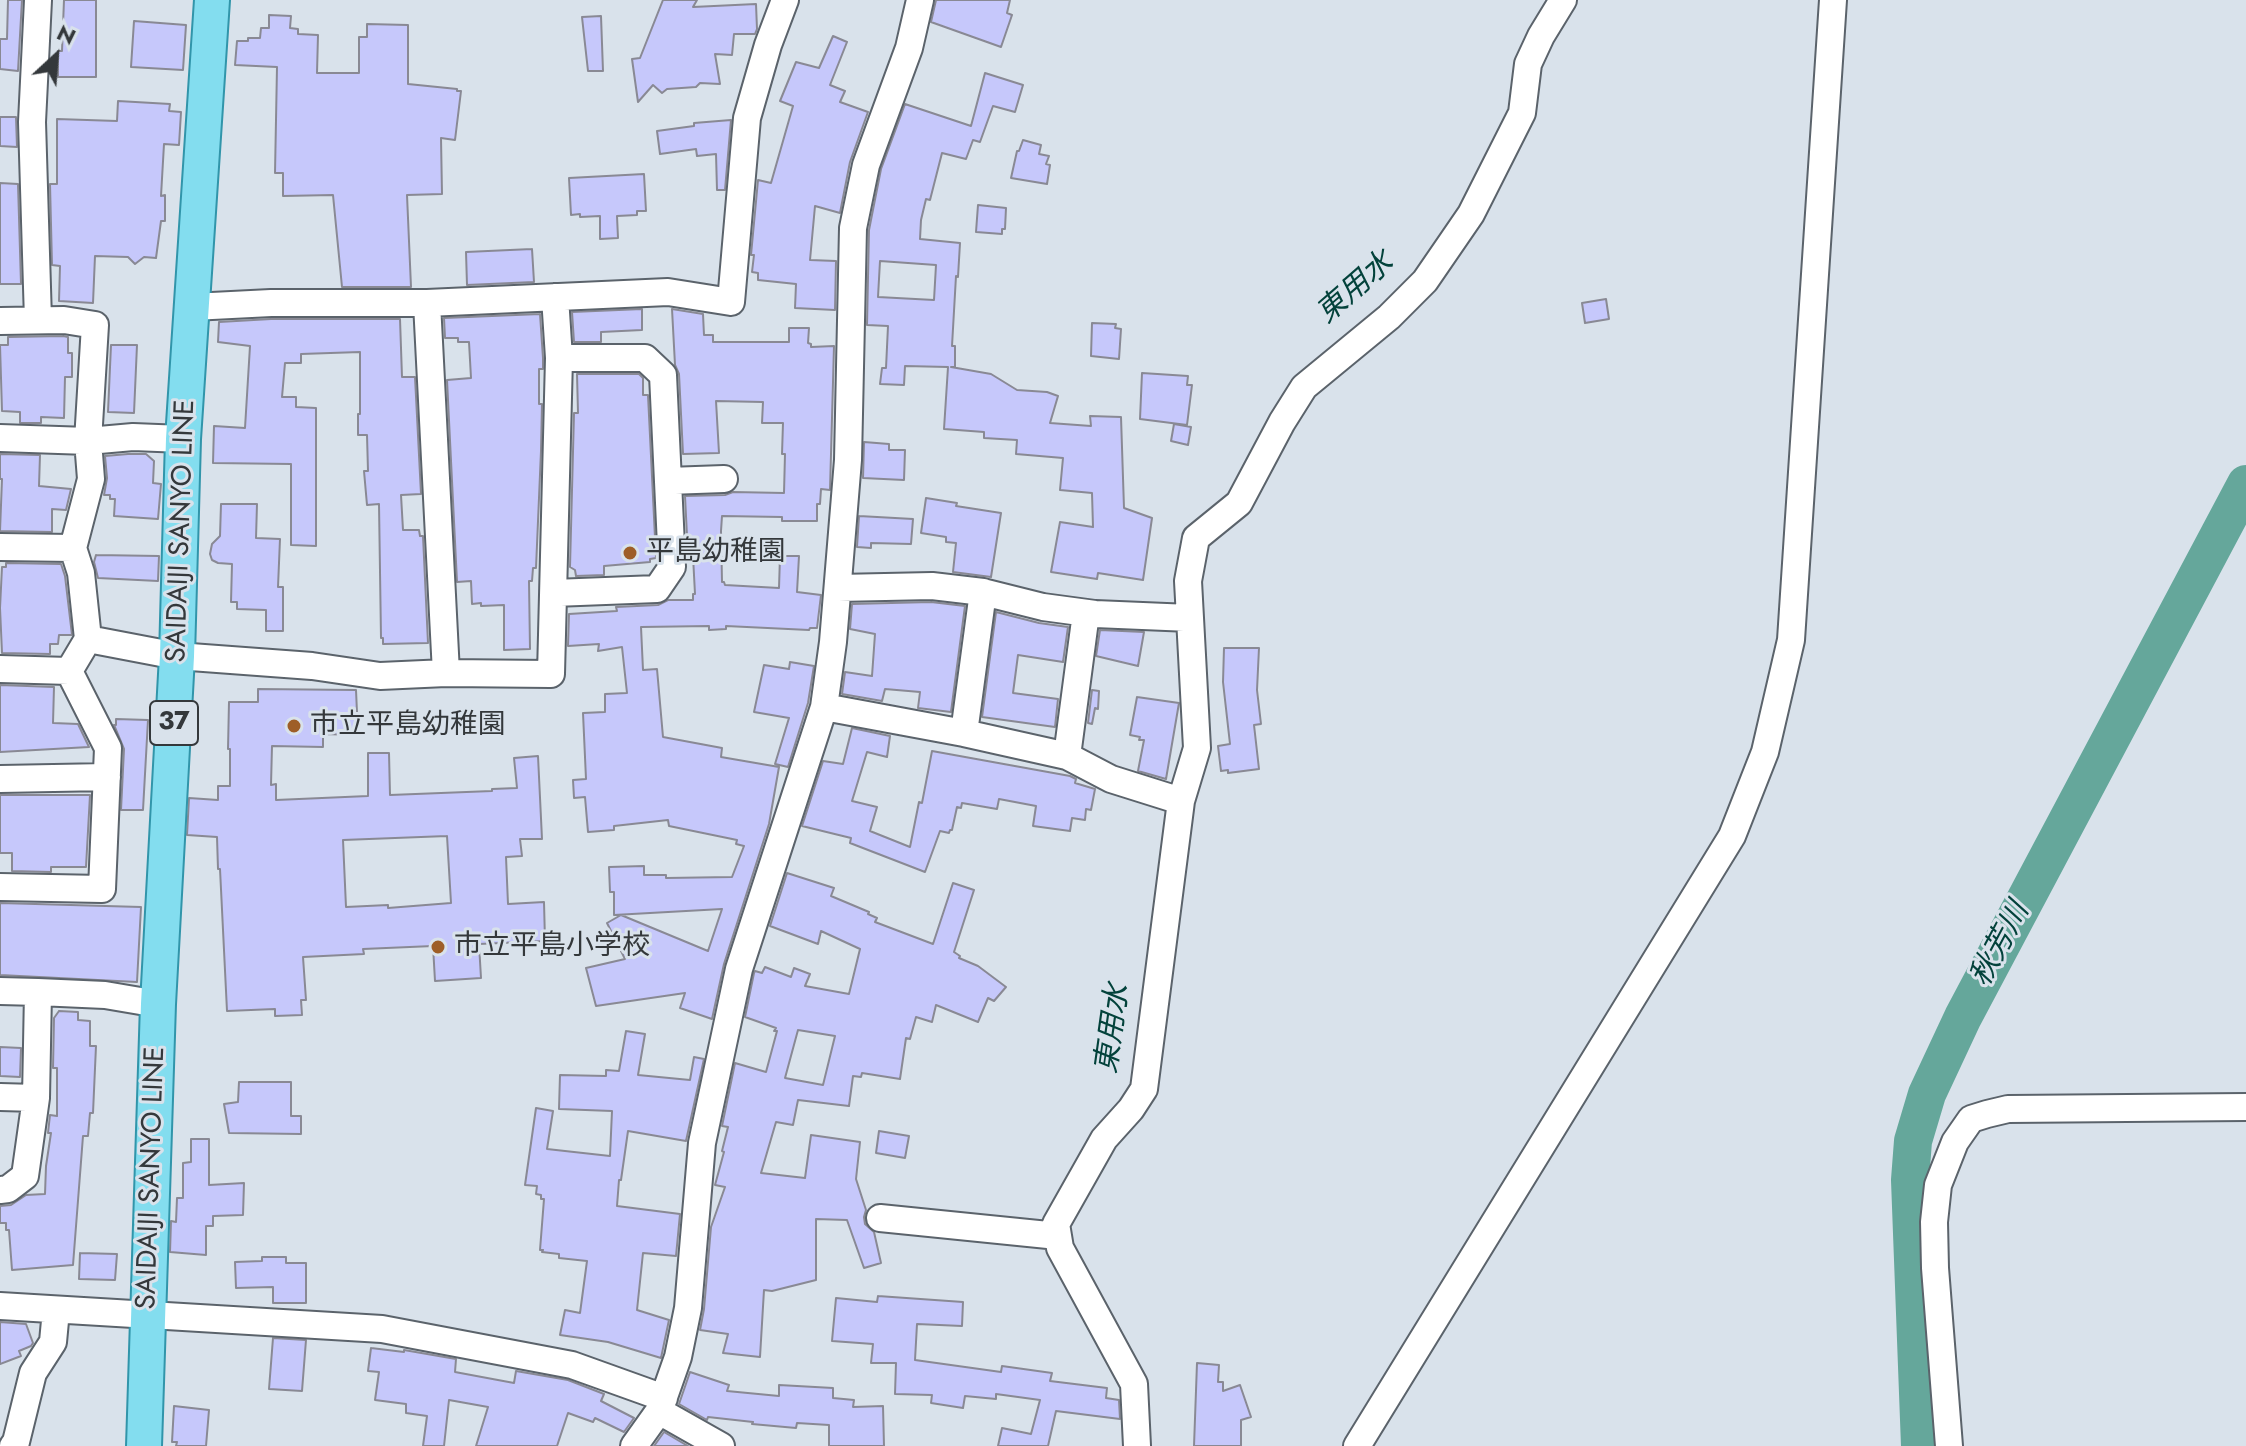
<!DOCTYPE html>
<html>
<head>
<meta charset="utf-8">
<style>
  body { margin:0 }
  #map { position:relative; width:2246px; height:1446px; overflow:hidden; background:#d9e2eb; font-family:Jost,sans-serif }
  canvas { display:block }
  .north { position:absolute; left:16px; top:16px; width:80px; height:80px; -webkit-text-stroke:6px #d9e2eb; paint-order:stroke; rotate:26deg; font-size:22px; font-weight:700; line-height:32px; text-align:center; color:#34383b }
  .north::after { content:''; display:block; margin:auto; width:28px; height:36px; background:#34383b; clip-path:polygon(50% 0,100% 100%,50% 72%,0 100%) }
</style>
</head>
<body>
<div id="map">
<canvas width="2246" height="1446"></canvas>
<div class="north">N</div>
</div>
<script>
const g = document.querySelector('canvas').getContext('2d');
g.lineJoin = 'round';
const shape = rows => new Path2D(rows.map(r => 'M' + r).join(''));
function stroke(path, color, width, dash) { g.strokeStyle = color; g.lineWidth = width; g.lineCap = dash ? 'butt' : 'round'; g.setLineDash(dash || []); g.stroke(path); }
function paint(path, color) { g.fillStyle = color; g.fill(path, 'evenodd'); }
function label(font, color, halo, rows, align = 'center') {
  g.font = font + ' Jost,"Noto Sans JP",sans-serif'; g.lineWidth = 6; g.setLineDash([]); g.textBaseline = 'middle'; g.strokeStyle = halo; g.fillStyle = color; for (const [text, x, y, turn = 0] of rows) {
    g.save(); g.translate(x, y); g.rotate((+turn || 0) * Math.PI / 180); g.textAlign = isNaN(turn) ? turn : align; if (halo) g.strokeText(text, 0, 0); g.fillText(text, 0, 0); g.restore();
  }
}
const river = shape([
  [1920,1446,1910,1180,1913,1141,1927,1094,1963,1017,2246,484]
]);
const building = shape([
  [8,0,22,0,18,71,0,69,0,39,7,39,8,0],
  [64,0,96,0,96,77,58,77,58,51,62,51,64,0],
  [663,0,697,0,693,7,756,4,757,29,755,34,734,34,732,55,715,54,720,84,700,83,696,87,667,89,662,93,653,85,638,102,632,59,640,58,663,0],
  [936,0,1010,0,1007,13,1012,15,1001,47,931,22,936,0],
  [269,15,291,16,290,28,298,29,298,34,318,35,317,73,359,73,359,37,367,37,367,24,408,25,408,84,457,89,457,91,461,91,455,140,441,138,442,194,407,195,411,287,342,287,333,195,283,196,283,173,275,173,277,67,235,65,237,41,248,41,248,38,260,38,261,28,269,28,269,15],
  [601,16,603,71,588,71,582,17,601,16],
  [134,21,186,25,183,70,131,67,134,21],
  [833,36,847,42,830,85,845,91,840,102,868,112,850,162,840,213,815,206,810,260,836,261,835,310,795,308,796,284,758,280,758,273,752,272,754,255,751,255,758,180,771,183,793,106,780,101,796,62,819,68,833,36],
  [985,73,1023,85,1015,112,993,106,980,142,973,140,966,159,942,153,930,200,926,199,921,220,920,239,960,243,958,277,956,276,952,346,955,346,955,367,951,367,991,374,1017,390,1047,392,1058,396,1050,423,1091,426,1090,416,1121,417,1124,508,1152,518,1143,580,1098,573,1097,579,1051,572,1060,522,1093,527,1092,493,1060,490,1063,458,1016,454,1017,440,984,438,984,432,944,429,948,367,905,366,904,385,880,384,882,368,886,368,888,326,867,325,869,230,881,169,905,104,971,126,985,73],
  [880,261,936,265,934,300,878,297,880,261],
  [118,101,170,104,169,111,181,112,179,145,164,144,161,196,165,195,165,221,161,221,156,258,144,257,135,264,128,257,95,256,93,303,59,301,60,266,52,265,50,184,57,184,57,119,117,121,118,101],
  [0,117,16,117,17,147,0,146,0,117],
  [731,120,725,190,717,190,716,154,697,156,696,149,660,154,657,131,694,126,694,123,731,120],
  [1023,140,1041,145,1039,154,1049,156,1046,164,1050,165,1047,184,1011,178,1017,151,1019,151,1023,140],
  [644,174,646,211,637,211,637,215,617,216,618,238,600,239,600,216,580,217,580,214,571,215,569,178,644,174],
  [0,183,18,184,21,284,0,284,0,183],
  [978,205,1006,208,1005,229,1002,229,1002,234,976,232,978,205],
  [532,249,534,282,467,285,466,252,532,249],
  [1606,299,1609,319,1585,323,1582,303,1606,299],
  [642,309,642,330,601,332,601,342,574,342,572,312,642,309],
  [672,309,703,314,704,335,713,335,713,342,789,342,789,328,809,328,808,343,811,344,811,347,834,346,830,490,821,489,820,504,817,504,817,521,782,521,782,517,722,516,721,531,722,582,724,582,725,585,779,588,780,556,799,556,797,592,821,595,817,628,810,628,809,630,726,626,726,629,709,630,709,626,641,627,643,670,657,669,663,737,722,748,721,757,779,767,769,824,724,964,712,1019,680,1008,685,993,596,1006,586,968,625,959,607,923,621,915,708,951,722,909,614,915,614,892,610,892,609,867,644,866,644,875,666,875,666,878,732,877,744,846,736,844,737,840,669,826,668,820,614,826,614,830,588,832,585,797,574,798,573,780,586,779,583,713,605,712,605,694,627,693,622,647,598,651,599,644,568,646,569,614,617,611,616,607,658,605,668,600,693,600,693,594,695,594,693,556,688,556,685,496,725,495,733,492,784,493,785,454,782,454,783,423,762,423,763,402,716,401,719,453,683,454,679,374,675,365,672,309],
  [540,314,543,358,543,369,539,369,539,404,542,404,541,451,536,568,533,568,532,581,529,581,530,649,504,650,504,605,481,606,481,603,472,604,471,581,457,582,447,380,471,378,469,342,458,342,458,338,445,338,444,318,540,314],
  [271,319,400,319,402,377,415,377,421,494,401,495,403,530,419,530,420,536,423,536,428,643,383,644,383,638,381,638,379,504,367,505,364,471,368,471,367,435,358,435,358,414,360,414,360,352,301,354,301,363,285,363,282,397,296,397,296,407,316,408,316,546,291,545,291,464,213,463,214,426,245,428,250,346,218,342,219,322,271,319],
  [1092,323,1116,324,1115,328,1121,329,1119,359,1091,356,1092,323],
  [63,336,68,337,68,353,72,353,72,377,65,377,64,418,41,417,41,423,20,423,20,412,2,411,0,345,8,345,8,337,63,336],
  [111,345,137,345,134,413,108,412,111,345],
  [1142,373,1188,376,1187,385,1192,385,1187,425,1140,419,1142,373],
  [577,374,639,374,643,378,643,395,648,395,656,558,650,559,650,562,604,566,604,575,576,576,575,570,570,567,574,413,578,413,577,374],
  [1174,424,1191,427,1188,445,1171,441,1174,424],
  [864,442,889,444,889,450,905,450,904,480,863,478,864,442],
  [0,454,40,455,39,486,71,489,66,510,52,509,52,532,0,531,2,479,0,479,0,454],
  [128,454,146,454,154,461,153,483,161,484,158,519,114,516,115,499,110,499,110,495,104,495,107,478,105,456,128,454],
  [926,498,957,503,956,506,1001,513,991,577,953,572,956,543,946,542,946,537,921,533,926,498],
  [221,504,257,504,256,538,280,539,278,587,283,587,283,631,266,631,266,610,237,609,237,602,231,602,232,564,218,563,212,560,210,554,212,544,220,536,221,504],
  [859,516,913,519,911,544,871,543,871,548,857,547,859,516],
  [96,555,159,556,158,581,98,578,94,562,96,555],
  [6,563,61,564,65,576,72,635,59,635,58,644,50,644,50,654,2,653,0,608,2,567,6,567,6,563],
  [931,602,965,606,951,712,918,708,920,692,885,689,882,701,842,694,845,672,872,676,875,634,850,629,852,604,931,602],
  [996,612,1039,623,1068,627,1063,662,1018,655,1013,693,1058,699,1055,727,982,717,996,612],
  [1100,630,1144,632,1138,666,1096,656,1100,630],
  [1224,648,1259,648,1257,690,1261,724,1254,725,1259,769,1228,773,1228,770,1221,771,1218,746,1230,744,1223,682,1224,648],
  [790,662,814,666,808,703,788,767,775,764,789,718,754,712,764,665,789,669,790,662],
  [0,685,54,687,53,723,78,724,89,747,0,752,0,685],
  [258,689,356,690,358,735,323,734,323,747,272,746,271,785,276,784,276,800,368,796,368,753,389,753,390,795,492,791,492,789,517,788,514,758,538,756,542,839,520,839,522,856,506,857,508,904,544,902,545,941,479,944,481,978,435,981,433,946,363,949,364,954,303,957,306,1000,301,1000,302,1015,275,1016,275,1009,227,1011,220,869,218,869,217,837,187,835,189,798,218,800,218,786,230,786,230,749,228,749,229,702,258,702,258,689],
  [447,836,451,903,388,908,388,905,346,907,343,840,447,836],
  [1092,690,1099,691,1098,709,1095,708,1092,724,1088,723,1092,690],
  [1137,697,1179,703,1166,779,1138,771,1144,740,1139,740,1140,737,1130,735,1137,697],
  [116,719,148,720,143,810,121,810,124,749,114,725,116,725,116,719],
  [852,728,890,736,887,757,867,752,852,801,877,807,870,831,910,847,919,802,922,803,932,751,1070,776,1076,779,1075,783,1095,789,1091,810,1086,809,1085,820,1072,818,1070,831,1033,826,1036,806,999,799,997,809,962,803,961,808,957,807,952,830,950,830,949,833,940,831,925,872,850,843,851,838,802,826,823,761,843,764,852,728],
  [0,795,90,795,86,867,51,867,51,872,12,871,12,853,0,853,0,795],
  [787,873,834,888,831,896,869,912,868,914,877,918,875,922,933,944,953,883,974,890,954,952,960,956,959,958,978,966,1006,987,994,1001,988,998,978,1022,936,1005,932,1022,916,1017,910,1039,906,1038,900,1079,862,1073,861,1077,853,1076,849,1106,798,1100,793,1125,776,1122,761,1173,805,1178,811,1135,860,1142,856,1179,866,1210,864,1217,865,1224,874,1232,881,1263,864,1268,847,1220,816,1219,816,1280,772,1291,764,1290,760,1357,723,1353,728,1334,700,1330,704,1309,711,1227,725,1187,715,1185,724,1152,722,1151,728,1127,722,1126,735,1063,766,1072,777,1031,774,1031,776,1028,745,1017,754,973,755,971,762,973,765,967,791,977,794,968,810,974,805,986,849,994,860,949,821,931,818,944,770,926,787,873],
  [798,1030,835,1036,823,1085,785,1078,798,1030],
  [0,903,141,907,137,982,0,975,0,903],
  [59,1011,78,1012,78,1020,90,1021,90,1046,96,1046,93,1113,90,1113,88,1136,83,1136,73,1265,12,1270,9,1230,6,1230,6,1223,0,1223,0,1206,11,1205,26,1195,45,1194,46,1166,51,1133,48,1133,50,1115,57,1116,57,1068,53,1068,54,1018,59,1011],
  [626,1031,645,1034,638,1075,690,1080,694,1057,704,1059,686,1141,628,1131,621,1180,619,1180,617,1206,680,1214,676,1256,643,1253,637,1310,669,1320,661,1358,608,1342,560,1335,565,1310,580,1313,587,1261,559,1258,559,1254,542,1252,543,1250,540,1250,544,1199,541,1199,541,1195,536,1194,537,1186,525,1185,536,1108,553,1111,547,1149,610,1156,612,1111,559,1109,560,1075,606,1076,606,1070,619,1071,626,1031],
  [0,1047,21,1048,20,1077,0,1076,0,1047],
  [239,1082,291,1082,291,1116,301,1116,301,1134,229,1133,224,1104,238,1102,239,1082],
  [879,1131,909,1136,905,1158,876,1153,879,1131],
  [191,1139,209,1139,209,1185,244,1183,243,1215,213,1216,213,1226,206,1226,206,1255,170,1252,171,1221,176,1222,177,1198,183,1198,183,1163,191,1162,191,1139],
  [80,1253,117,1254,115,1280,79,1279,80,1253],
  [262,1257,286,1257,286,1263,306,1263,306,1303,273,1303,273,1287,236,1288,235,1262,262,1261,262,1257],
  [878,1296,963,1302,962,1326,917,1324,915,1360,1001,1372,1002,1366,1052,1373,1050,1381,1107,1388,1106,1398,1119,1400,1120,1419,1056,1411,1048,1446,998,1446,1002,1428,1031,1434,1040,1400,996,1394,996,1399,965,1396,963,1408,931,1403,932,1395,895,1394,896,1363,871,1363,873,1344,832,1341,836,1298,877,1302,878,1296],
  [0,1322,26,1324,33,1343,31,1346,19,1351,21,1356,0,1364,0,1322],
  [273,1338,306,1340,302,1391,269,1389,273,1338],
  [371,1348,404,1352,404,1350,456,1359,455,1372,514,1383,516,1371,568,1380,604,1394,601,1401,634,1418,624,1432,595,1418,593,1422,568,1413,557,1446,476,1446,488,1407,449,1400,444,1446,423,1446,427,1416,406,1413,406,1404,375,1400,379,1372,368,1371,371,1348],
  [1197,1363,1219,1365,1218,1382,1223,1382,1223,1391,1240,1385,1251,1417,1241,1420,1241,1446,1194,1446,1197,1363],
  [690,1372,729,1385,727,1391,779,1396,779,1385,833,1388,833,1398,854,1400,853,1407,883,1406,884,1446,829,1446,829,1425,797,1423,796,1428,752,1424,753,1422,708,1417,707,1420,679,1404,690,1372],
  [174,1406,209,1410,206,1446,176,1446,177,1442,172,1442,174,1406],
  [664,1432,688,1446,654,1446,664,1432]
]);
const minor = shape([
  [38,0,32,122,38,320],
  [427,303,446,673],
  [192,307,271,303,427,303,668,292,731,302,747,118,768,45,785,0],
  [0,321,64,320,95,325,88,441,91,479,73,548,81,573,88,639,69,671,108,748,102,889,0,887],
  [0,438,88,441,133,437,183,439],
  [668,481,724,479],
  [0,547,73,548],
  [838,588,932,586,983,592,1043,607,1095,614,1190,618,1188,581,1196,538,1239,503,1282,422,1304,387,1389,317,1425,281,1471,214,1522,113,1528,64,1541,36,1563,0],
  [983,592,964,733,1067,756],
  [554,593,657,589,672,567,663,375,645,358,559,358],
  [1086,613,1067,756,1111,779,1181,801],
  [88,639,177,656,312,666,380,676,446,673,551,674,559,358,555,297],
  [0,669,69,671],
  [824,707,964,733],
  [0,779,107,777],
  [0,991,38,992,36,1098,25,1176,8,1189,0,1190],
  [38,992,105,995,158,1004],
  [0,1097,36,1098],
  [880,1218,1058,1236],
  [0,1306,382,1329,572,1365,664,1398],
  [659,1411,721,1446],
  [13,1446,16,1442,33,1373,53,1342,56,1310],
  [634,1446,659,1411,678,1357,688,1308,702,1143,739,969,824,707,833,642,848,460,853,228,866,165,909,48,920,0],
  [1137,1446,1134,1384,1060,1248,1056,1224,1104,1139,1131,1109,1144,1089,1181,801,1197,748,1190,618],
  [1357,1446,1732,836,1765,752,1791,640,1833,0],
  [1949,1446,1935,1268,1934,1222,1938,1185,1955,1142,1971,1119,1987,1114,2008,1109,2246,1107]
]);
const major = shape([
  [144,1446,158,1004,177,656,183,439,212,0]
]);
const markers = [
  [630,553,8,"#9e5e27"],
  [294,726,8,"#9e5e27"],
  [438,947,8,"#9e5e27"]
];
const shields = [
  [174,723,48]
];
const shieldNames = [
  ["37",174,723]
];
const streetNames = [
  ["SAIDAIJI SANYO LINE",182,531,-88],
  ["SAIDAIJI SANYO LINE",152,1178,-88]
];
const poiNames = [
  ["平島幼稚園",646,553],
  ["市立平島幼稚園",310,726],
  ["市立平島小学校",454,947]
];
const waterNames = [
  ["東用水",1356,289,-41],
  ["秋芳川",2001,945,-62],
  ["東用水",1114,1029,-82]
];
stroke(river, '#65a79b', 38);
paint(building, '#c6c8fb');
stroke(building, '#898994', 2);
stroke(minor, '#5b636b', 30);
stroke(major, '#3195aa', 38);
stroke(minor, '#fff', 26);
stroke(major, '#83ddef', 34);
for (const [x, y, r, color] of markers) { const dot = new Path2D(); dot.arc(x, y, r, 0, 2 * Math.PI); g.fillStyle = color; g.fill(dot); stroke(dot, '#d9e2eb', 3); }
for (const [x, y, w] of shields) { const box = new Path2D(); box.roundRect(x - w / 2, y - 22, w, 44, 6); g.fillStyle = '#d9e2eb'; g.fill(box); stroke(box, '#34383b', 2); }
label('bold 26px', '#34383b', null, shieldNames);
label('28px', '#34383b', '#d9e2eb', streetNames);
label('28px', '#34383b', '#d9e2eb', poiNames, 'left');
label('italic 30px', '#03423b', '#d9e2eb', waterNames);
</script>
</body>
</html>
